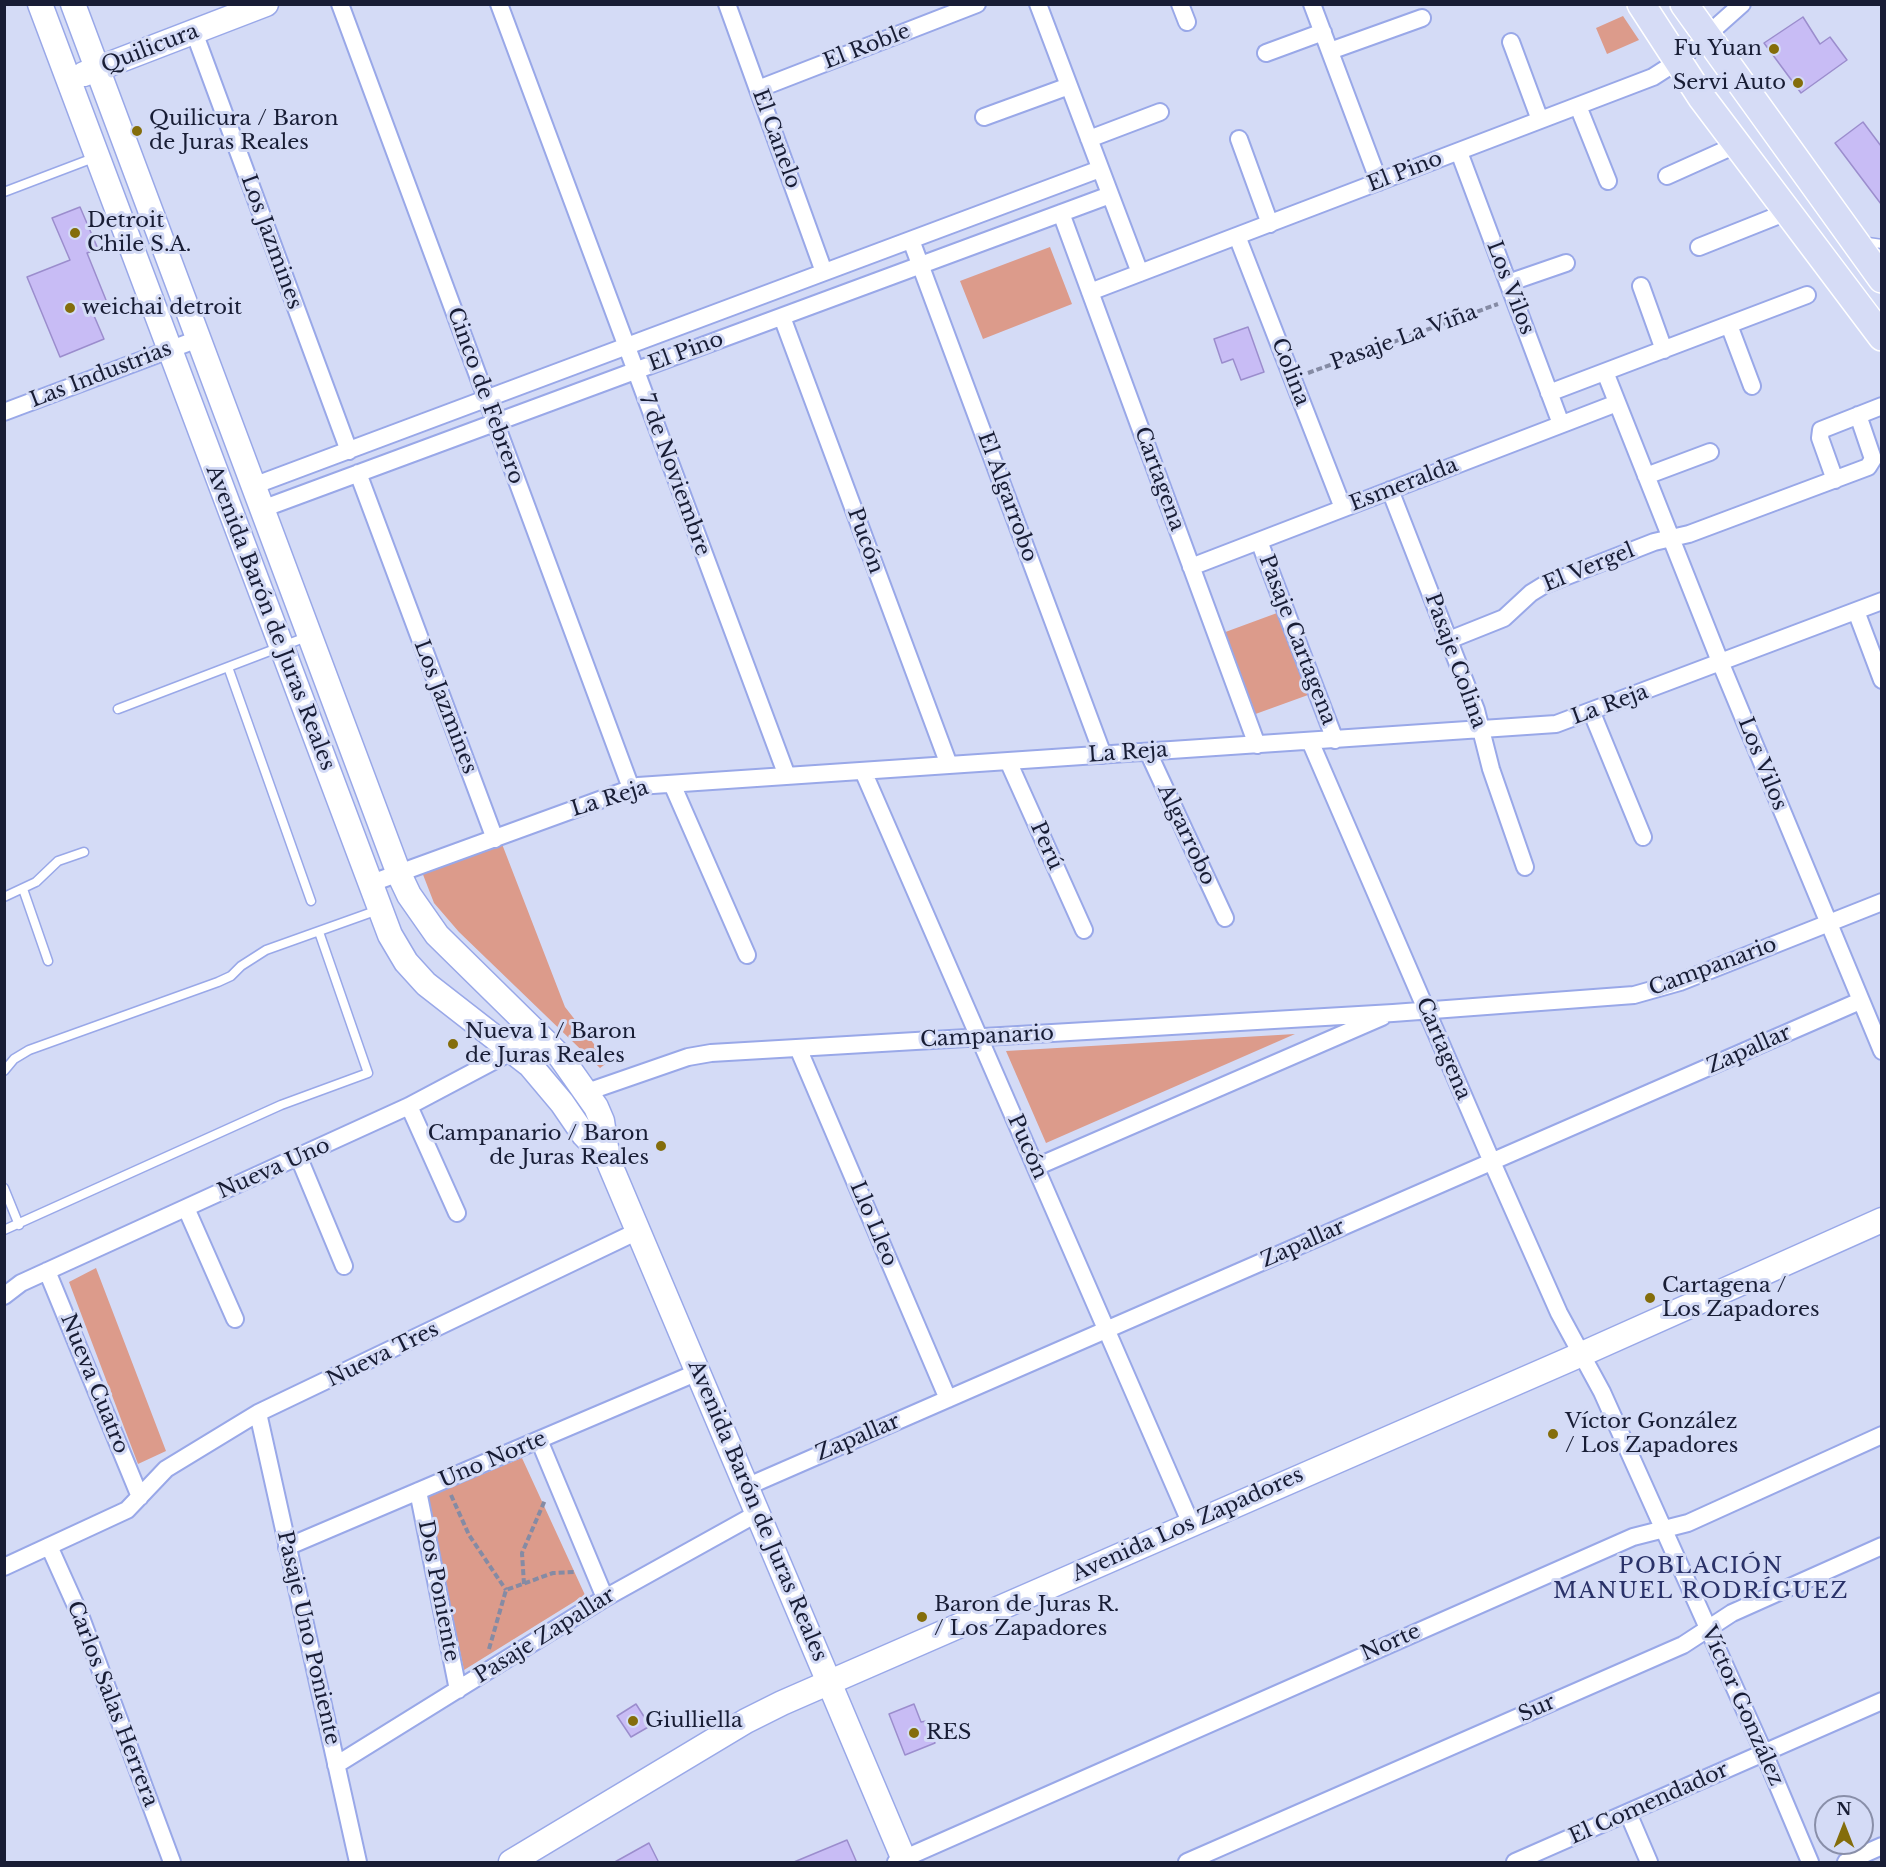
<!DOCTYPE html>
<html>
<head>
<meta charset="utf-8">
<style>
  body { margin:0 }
  #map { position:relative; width:1886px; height:1867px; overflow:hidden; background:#d4dbf6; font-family:"Libre Baskerville",serif }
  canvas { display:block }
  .frame { position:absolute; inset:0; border:6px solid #181d35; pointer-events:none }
  .north { position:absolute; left:1814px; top:1795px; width:60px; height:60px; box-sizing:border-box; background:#d4dbf6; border:2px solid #898fa9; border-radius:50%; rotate:0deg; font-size:16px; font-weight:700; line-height:24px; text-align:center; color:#181d35 }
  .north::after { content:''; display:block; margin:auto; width:21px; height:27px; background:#846d0b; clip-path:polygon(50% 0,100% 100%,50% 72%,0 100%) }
</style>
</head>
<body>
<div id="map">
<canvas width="1886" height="1867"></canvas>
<div class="frame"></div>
<div class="north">N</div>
</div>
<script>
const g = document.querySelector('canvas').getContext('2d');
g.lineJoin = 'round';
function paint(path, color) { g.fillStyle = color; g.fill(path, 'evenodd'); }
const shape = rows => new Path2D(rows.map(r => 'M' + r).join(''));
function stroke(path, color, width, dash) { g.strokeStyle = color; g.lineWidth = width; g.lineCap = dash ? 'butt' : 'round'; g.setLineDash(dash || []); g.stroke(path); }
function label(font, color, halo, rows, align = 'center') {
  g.font = font + ' "Libre Baskerville",serif'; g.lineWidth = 6; g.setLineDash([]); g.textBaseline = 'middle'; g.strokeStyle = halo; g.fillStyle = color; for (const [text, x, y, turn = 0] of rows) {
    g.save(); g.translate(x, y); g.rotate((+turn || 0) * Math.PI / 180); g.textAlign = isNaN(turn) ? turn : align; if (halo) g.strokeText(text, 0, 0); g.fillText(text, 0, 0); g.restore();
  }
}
const green = shape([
  [1623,16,1639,40,1607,54,1596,28],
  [1050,247,1072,304,983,339,960,281],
  [1277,613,1308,695,1250,716,1220,634],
  [502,844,565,1007,608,1062,600,1068,459,932,434,903,422,872],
  [1295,1034,1046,1143,1006,1051],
  [96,1268,166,1451,138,1464,69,1282],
  [522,1458,585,1595,464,1670,427,1497]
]);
const building = shape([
  [1803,17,1820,44,1830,37,1847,60,1801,93,1764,43,1803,17],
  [1863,122,1881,146,1881,204,1835,143,1863,122],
  [80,207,98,249,87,253,108,305,92,311,104,339,60,357,27,277,70,260,52,218,80,207],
  [1248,327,1264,372,1241,380,1233,359,1222,363,1214,339,1248,327],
  [636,1704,650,1726,631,1737,617,1716,636,1704],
  [914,1704,921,1722,926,1721,935,1743,905,1755,889,1714,914,1704],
  [847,1840,857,1863,794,1863,794,1862,847,1840],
  [649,1843,659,1863,613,1863,649,1843]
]);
const path = shape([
  [1308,373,1498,304],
  [451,1495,469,1535,506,1590],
  [524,1584,522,1553,545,1500],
  [489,1649,506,1590,553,1573,576,1572]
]);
const lane = shape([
  [4,192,96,157],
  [1861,241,1882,244],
  [228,667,311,901],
  [118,709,309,636],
  [23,889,48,961],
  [4,897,36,882,58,861,84,852],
  [4,1071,14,1059,29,1050,218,982,231,976,241,966,266,950,378,910],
  [4,1188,19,1225],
  [4,1230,281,1105,368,1073,319,932]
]);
const street = shape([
  [340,4,631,788],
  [499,4,787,776],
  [727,4,824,272],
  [1038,4,1140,273],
  [1180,4,1187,22],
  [1312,4,1379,182],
  [194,32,349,451],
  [1511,42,1540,120],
  [1330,51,1422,18],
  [1266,53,1323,32],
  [758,89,977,4],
  [1578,106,1608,181],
  [984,117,1069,86],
  [1089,139,1160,112],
  [1239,139,1270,224],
  [1459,152,1561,424],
  [1667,176,1736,145],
  [1061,213,1257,745],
  [1237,236,1343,508],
  [911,240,1103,755],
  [1699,247,1787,212],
  [1508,283,1566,263],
  [1641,286,1664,350],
  [1090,292,1653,77,1678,61,1742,4],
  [782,317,949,765],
  [1729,325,1752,386],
  [1605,372,1721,664,1882,1051],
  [1549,393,1807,295],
  [4,412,198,339],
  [358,473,495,839],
  [1646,476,1710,452],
  [1835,480,1820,438,1821,430,1882,406],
  [253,486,1100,169],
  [1390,490,1476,710,1491,769,1525,867],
  [262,509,1110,195],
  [1259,541,1335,740],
  [1191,567,1617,403],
  [1856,611,1882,680],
  [1449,640,1504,618,1531,593,1544,585,1654,542,1689,534,1868,467,1873,459,1858,415],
  [1592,713,1643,837],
  [1310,741,1492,1162,1559,1313,1602,1392,1764,1753,1810,1862],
  [1148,752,1225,918],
  [1008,761,1084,930],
  [863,771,1191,1524],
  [672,784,747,955],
  [369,884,638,786,1556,724,1882,601],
  [798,1048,948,1399],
  [587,1092,688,1057,711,1053,1393,1013,1634,995,1680,982,1882,902],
  [409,1106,457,1213],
  [299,1158,344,1266],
  [1036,1167,1382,1017],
  [186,1208,235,1319],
  [47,1271,140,1497],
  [4,1296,21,1283,409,1106,541,1036],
  [258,1413,358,1862],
  [539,1440,605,1598],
  [746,1487,1860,1001],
  [418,1491,458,1690],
  [49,1546,80,1615,172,1862],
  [287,1547,698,1372],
  [4,1567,127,1510,166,1469,258,1413,638,1231],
  [336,1765,605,1598,758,1513],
  [1628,1813,1649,1862],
  [896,1862,1633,1537,1688,1523,1882,1435],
  [1187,1862,1683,1645,1732,1613,1882,1546],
  [1515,1862,1882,1701],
  [1846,1862,1882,1846]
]);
const secondary = shape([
  [40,4,390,935,406,962,426,984,530,1065,562,1103,584,1135,608,1160],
  [73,4,399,874,409,895,437,935,560,1056,596,1107,602,1121,608,1160,905,1862],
  [84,74,266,4],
  [511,1862,746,1721,782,1703,1582,1354,1882,1220]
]);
const primary = shape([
  [1641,4,1702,98,1882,337],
  [1684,4,1882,279]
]);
const markers = [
  [1774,49,6,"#846d0b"],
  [1798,83,6,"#846d0b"],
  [137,131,6,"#846d0b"],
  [75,233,6,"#846d0b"],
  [70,308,6,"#846d0b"],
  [453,1044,6,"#846d0b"],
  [661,1146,6,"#846d0b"],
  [1650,1298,6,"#846d0b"],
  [1553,1434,6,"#846d0b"],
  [922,1617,6,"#846d0b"],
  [633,1721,6,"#846d0b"],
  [914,1733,6,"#846d0b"]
];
const streetNames = [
  ["El Roble",867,47,-21],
  ["Quilicura",150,49,-21],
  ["El Canelo",776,139,70],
  ["El Pino",1405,172,-21],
  ["Los Jazmines",271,242,70],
  ["Los Vilos",1510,288,69],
  ["Pasaje La Viña",1404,338,-20],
  ["El Pino",686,352,-20],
  ["Colina",1290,372,69],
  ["Las Industrias",101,375,-21],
  ["Cinco de Febrero",485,396,70],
  ["7 de Noviembre",674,475,70],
  ["Cartagena",1159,479,70],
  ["Esmeralda",1404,485,-21],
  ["El Algarrobo",1007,497,70],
  ["Pucón",865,541,70],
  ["El Vergel",1589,568,-22],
  ["Avenida Barón de Juras Reales",270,618,69],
  ["Pasaje Cartagena",1297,640,69],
  ["Pasaje Colina",1455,661,70],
  ["La Reja",1610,705,-20],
  ["Los Jazmines",445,707,69],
  ["La Reja",1128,753,-4],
  ["Los Vilos",1762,764,68],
  ["La Reja",610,799,-17],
  ["Algarrobo",1186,835,65],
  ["Perú",1046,846,66],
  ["Campanario",1713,967,-20],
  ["Campanario",987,1037,-3],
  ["Cartagena",1443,1049,67],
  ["Zapallar",1749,1050,-24],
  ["Pucón",1027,1147,66],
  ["Nueva Uno",274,1169,-24],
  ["Llo Lleo",873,1224,67],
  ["Zapallar",1303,1244,-24],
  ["Nueva Tres",383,1355,-26],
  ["Nueva Cuatro",94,1384,68],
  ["Zapallar",858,1438,-23],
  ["Uno Norte",493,1460,-23],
  ["Avenida Barón de Juras Reales",757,1511,67],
  ["Avenida Los Zapadores",1188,1525,-24],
  ["Dos Poniente",438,1591,79],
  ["Pasaje Zapallar",545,1636,-32],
  ["Pasaje Uno Poniente",308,1638,77],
  ["Norte",1391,1643,-24],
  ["Carlos Salas Herrera",112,1704,69],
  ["Víctor González",1742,1706,66],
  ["Sur",1537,1709,-24],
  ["El Comendador",1649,1804,-24]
];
const poiNames = [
  ["Fu Yuan",1762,49,"right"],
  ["Servi Auto",1786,83,"right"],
  ["Quilicura / Baron",149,119],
  ["de Juras Reales",149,143],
  ["Detroit",87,221],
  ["Chile S.A.",87,245],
  ["weichai detroit",82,308],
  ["Nueva 1 / Baron",465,1032],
  ["de Juras Reales",465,1056],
  ["Campanario / Baron",649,1134,"right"],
  ["de Juras Reales",649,1158,"right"],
  ["Cartagena /",1662,1286],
  ["Los Zapadores",1662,1310],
  ["Víctor González",1565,1422],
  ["/ Los Zapadores",1565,1446],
  ["Baron de Juras R.",934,1605],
  ["/ Los Zapadores",934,1629],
  ["Giulliella",645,1721],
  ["RES",926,1733]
];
const neighbourhoodNames = [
  ["POBLACIÓN",1701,1567],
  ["MANUEL RODRÍGUEZ",1701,1592]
];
paint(green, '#dc9b8b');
paint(building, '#c8bcf5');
stroke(building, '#9b8dcd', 1.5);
stroke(lane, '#99a8e8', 11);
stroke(street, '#99a8e8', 20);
stroke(secondary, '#99a8e8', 27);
stroke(primary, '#fff', 30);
stroke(path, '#858ba4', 4, [6, 3]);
stroke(lane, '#fff', 8);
stroke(street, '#fff', 16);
stroke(secondary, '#fff', 24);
stroke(primary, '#d6dcf6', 27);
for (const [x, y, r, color] of markers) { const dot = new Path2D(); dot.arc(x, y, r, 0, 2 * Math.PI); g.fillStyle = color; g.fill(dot); stroke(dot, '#d4dbf6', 2); }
label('21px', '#181d35', '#d4dbf6', streetNames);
label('21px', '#181d35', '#d4dbf6', poiNames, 'left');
g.letterSpacing = '1.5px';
label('22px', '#293168', '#d4dbf6', neighbourhoodNames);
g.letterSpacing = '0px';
</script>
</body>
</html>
